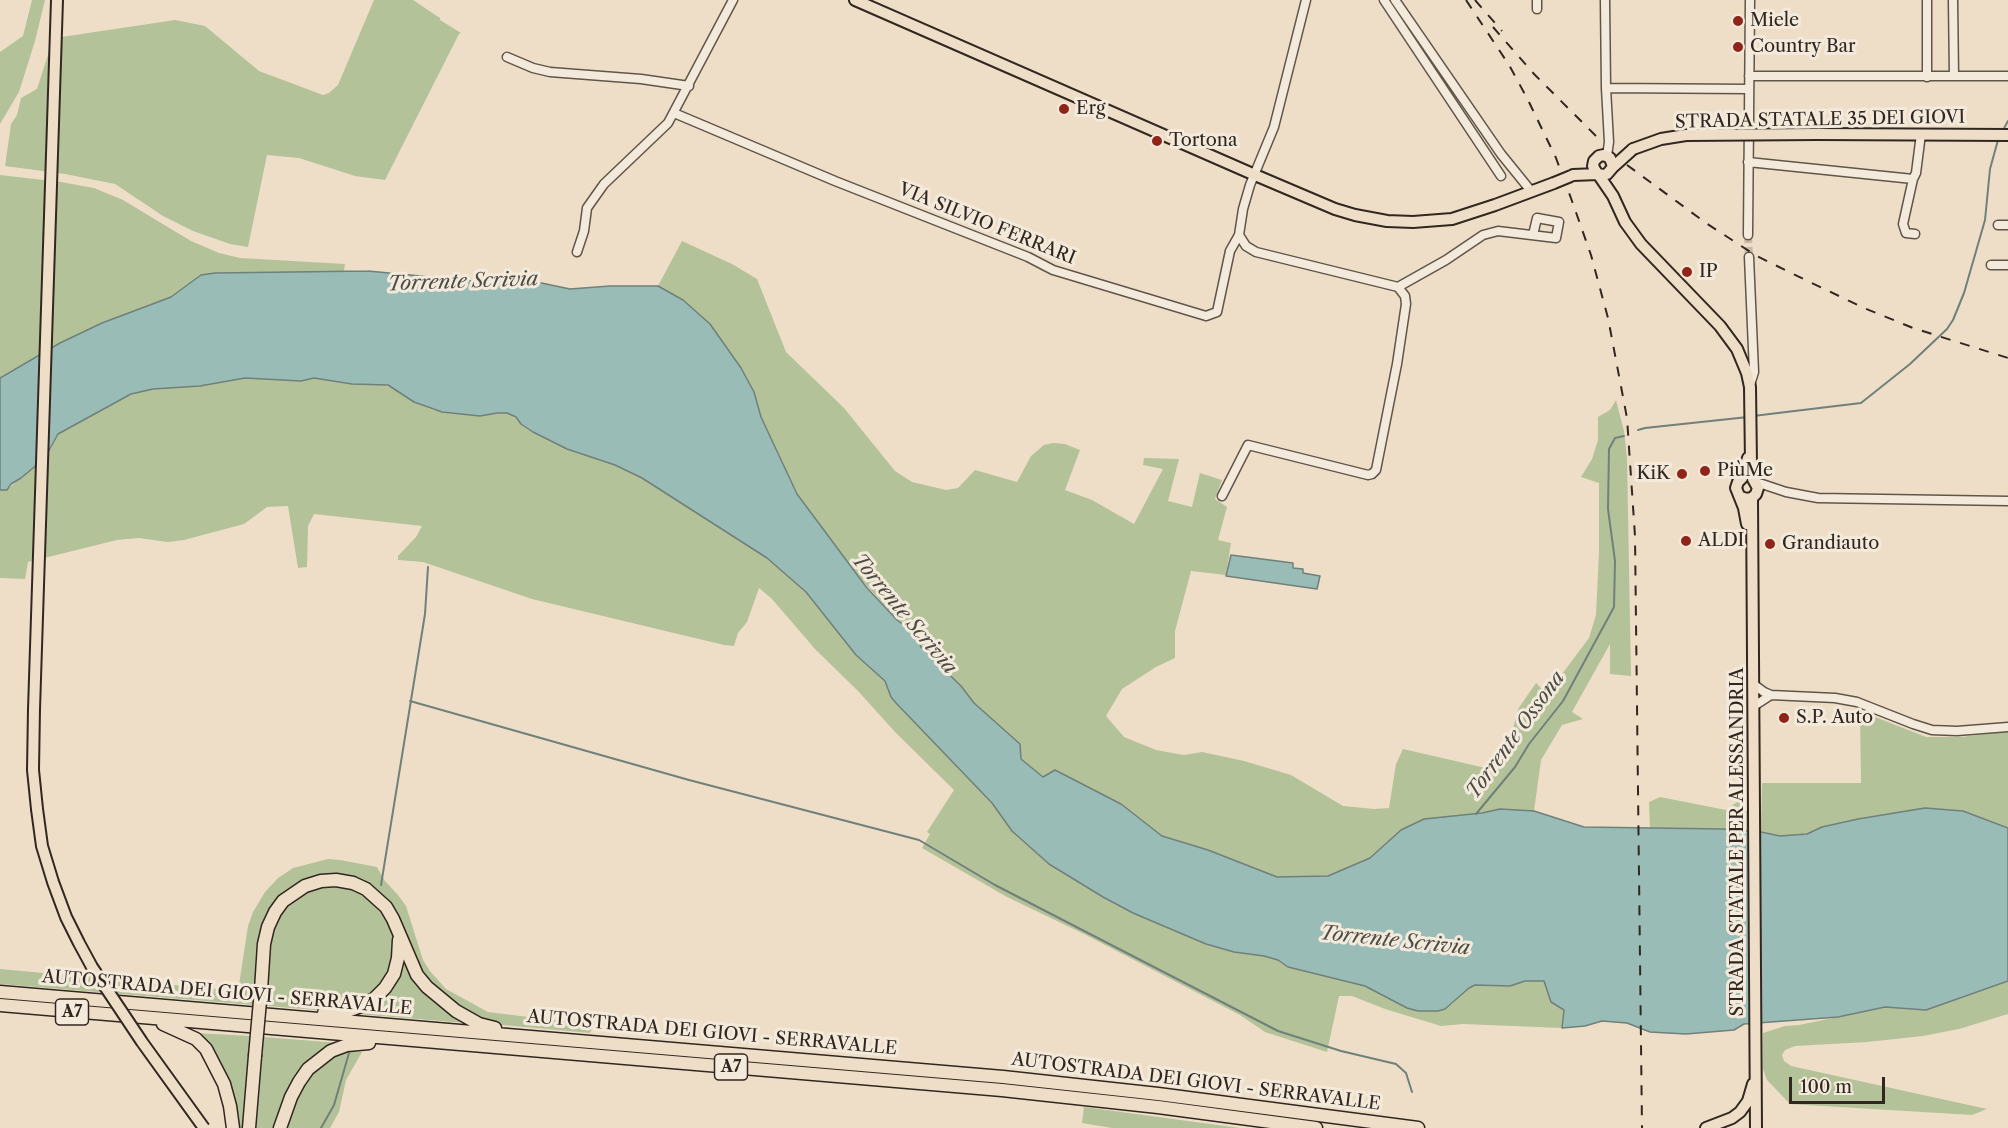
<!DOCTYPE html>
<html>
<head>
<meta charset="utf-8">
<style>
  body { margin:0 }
  #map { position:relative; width:2008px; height:1128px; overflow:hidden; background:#eedec7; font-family:"Libre Caslon Text",serif }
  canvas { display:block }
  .scale { position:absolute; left:1789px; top:1077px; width:96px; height:27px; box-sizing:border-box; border:3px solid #322720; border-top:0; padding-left:8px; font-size:18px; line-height:21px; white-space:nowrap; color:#322720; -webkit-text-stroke:4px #f4eadb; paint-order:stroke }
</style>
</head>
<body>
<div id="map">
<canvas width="2008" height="1128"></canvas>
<div class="scale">100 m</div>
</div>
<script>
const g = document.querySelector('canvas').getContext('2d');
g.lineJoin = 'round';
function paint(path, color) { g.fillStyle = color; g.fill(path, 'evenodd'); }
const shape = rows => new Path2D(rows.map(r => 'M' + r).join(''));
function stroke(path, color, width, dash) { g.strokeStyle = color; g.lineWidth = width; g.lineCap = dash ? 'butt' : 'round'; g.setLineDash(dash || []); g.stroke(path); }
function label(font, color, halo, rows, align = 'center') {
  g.font = font + ' "Libre Caslon Text",serif'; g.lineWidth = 6; g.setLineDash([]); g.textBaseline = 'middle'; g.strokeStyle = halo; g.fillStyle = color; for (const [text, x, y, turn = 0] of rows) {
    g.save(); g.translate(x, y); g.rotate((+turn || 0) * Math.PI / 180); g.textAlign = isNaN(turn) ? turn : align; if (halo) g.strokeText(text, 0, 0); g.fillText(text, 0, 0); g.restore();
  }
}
const green = shape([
  [32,0,45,0,35,41,19,92,0,124,0,52,23,36],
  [374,0,413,0,440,18,440,20,461,33,459,34,385,180,355,176,299,158,267,155,248,247,230,244,193,231,163,216,115,184,65,174,5,166,11,124,17,115,21,98,37,89,52,42,55,38,175,20,205,26,259,71,323,95,329,93,338,85],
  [0,175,61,182,94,188,123,200,191,241,219,253,240,258,345,264,344,271,201,275,171,297,102,323,60,343,0,378],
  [682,241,732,264,757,279,786,352,844,408,895,471,912,482,946,490,958,488,975,470,1017,482,1031,456,1044,445,1053,443,1065,444,1080,450,1065,490,1092,500,1134,524,1163,469,1143,465,1144,458,1179,459,1168,501,1192,507,1200,473,1222,480,1215,499,1227,507,1218,540,1231,543,1226,575,1191,571,1175,631,1175,658,1156,667,1122,689,1106,716,1124,737,1156,750,1184,755,1202,752,1244,761,1291,775,1343,806,1374,809,1389,808,1396,764,1403,749,1490,769,1511,737,1518,709,1536,683,1547,694,1589,638,1596,615,1599,552,1599,483,1581,477,1592,459,1598,440,1598,417,1610,410,1616,400,1624,431,1627,458,1631,676,1610,674,1610,644,1572,712,1583,719,1562,725,1541,760,1534,811,1500,809,1401,830,1370,858,1328,876,1277,877,1208,850,1162,836,1121,804,1055,770,1044,777,1021,759,1020,744,974,703,961,686,921,647,915,634,897,620,846,562,797,494,761,417,754,392,710,324,683,300,658,286],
  [245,378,301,381,314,378,352,384,380,384,393,388,414,402,433,410,480,416,497,413,507,413,516,418,521,424,533,432,567,449,615,465,642,478,767,558,806,592,856,655,885,681,891,697,992,803,1012,831,1061,872,1133,913,1206,944,1234,952,1264,956,1278,960,1288,967,1365,986,1407,1008,1418,1011,1438,1011,1452,1004,1469,988,1475,985,1510,986,1525,981,1544,981,1551,1001,1564,1010,1562,1028,1463,1024,1441,1026,1385,1009,1352,996,1339,996,1327,1052,1265,1032,1240,1015,1084,934,1007,897,922,848,930,834,927,832,954,790,895,732,859,692,815,649,772,599,759,588,747,622,738,633,734,646,724,645,532,599,423,562,398,560,398,556,416,537,422,526,314,514,308,526,307,567,298,568,288,506,267,507,244,524,184,540,168,542,139,538,117,540,28,562,25,579,0,578,0,490,7,490,51,449,58,434,131,394,153,389,200,386],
  [1860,711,1926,737,1962,737,2008,731,2008,828,1963,811,1925,808,1858,819,1822,827,1807,834,1780,836,1761,832,1762,783,1861,783],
  [1660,797,1726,810,1740,800,1741,811,1750,811,1749,831,1650,829,1649,802],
  [328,859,340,860,377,867,385,881,398,895,406,906,423,960,430,971,446,989,488,1012,593,1025,590,1033,502,1025,466,1014,426,980,408,943,396,910,387,898,375,888,345,876,282,896,254,1005,0,984,0,969,238,991,248,926,253,912,265,892,278,878,293,868],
  [318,887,343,887,357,890,380,906,393,931,395,947,393,962,386,978,378,991,362,1002,329,1011,267,1006,270,945,274,929,279,917,289,904,302,894],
  [402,955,416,982,429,997,446,1011,465,1023,358,1014,380,1000],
  [2008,981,2008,1014,1959,1029,1923,1036,1867,1042,1795,1046,1785,1050,1782,1055,1784,1061,1791,1066,1987,1109,1972,1115,1790,1104,1767,1080,1763,1069,1763,1033,1785,1026,1799,1025,1885,1007,1926,1010],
  [195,1033,251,1036,245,1128,236,1128,233,1104],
  [264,1037,339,1043,316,1055,305,1065,277,1128,255,1128],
  [345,1051,362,1052,346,1080,339,1112,330,1128,284,1128,299,1088,317,1064],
  [1084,1107,1240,1128,1112,1128,1082,1123]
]);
const water = shape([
  [368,271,484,282,532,281,570,289,610,286,658,286,683,300,710,324,741,368,754,392,761,417,797,494,867,588,897,620,915,634,921,647,961,686,974,703,1020,744,1021,759,1043,777,1055,770,1121,804,1162,836,1208,850,1277,877,1328,876,1370,858,1401,830,1424,819,1482,813,1500,809,1534,811,1584,827,1722,829,1761,832,1780,836,1807,834,1822,827,1858,819,1925,808,1963,811,2008,828,2008,981,1926,1010,1885,1007,1838,1017,1744,1024,1734,1030,1686,1034,1650,1032,1627,1023,1602,1021,1585,1026,1562,1028,1564,1010,1551,1002,1544,981,1525,981,1510,986,1475,985,1469,988,1445,1009,1438,1011,1418,1011,1407,1008,1365,986,1288,967,1278,960,1264,956,1234,952,1206,944,1133,913,1103,897,1049,864,1012,831,992,803,896,703,891,697,885,681,856,655,806,592,767,558,642,478,615,465,567,449,533,432,521,424,516,417,507,413,497,413,480,416,442,412,414,402,388,385,352,384,314,378,301,381,245,378,200,386,153,389,131,394,58,434,45,458,21,478,11,484,7,490,0,490,0,378,60,343,102,323,171,297,201,275,215,273,368,271],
  [1231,555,1293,563,1293,568,1303,569,1303,573,1320,576,1317,589,1226,576,1231,555]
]);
const stream = shape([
  [2002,132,2008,121],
  [1753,416,1861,403,1910,364,1947,329,1953,320,1964,293,1985,220,1990,169,1998,140],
  [1638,430,1645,428,1748,417],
  [410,701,689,780,919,840,995,885,1278,1031,1341,1051,1396,1064,1406,1073,1412,1092],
  [1476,814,1515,767,1529,744,1563,701,1614,607,1615,561,1608,509,1609,449,1615,438,1624,436],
  [381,885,425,614,428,567],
  [321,1128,334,1105,349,1053]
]);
const minorTunnel = shape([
  [1748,235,1749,257]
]);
const minor = shape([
  [1384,0,1501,176],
  [1395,0,1501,154,1531,191],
  [1605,0,1606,88,1609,142,1607,156],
  [1927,0,1927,77],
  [1953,0,1954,76],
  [1537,9,1537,0],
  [507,57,533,68,550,72,641,79,689,86],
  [1749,76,2008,76],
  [1606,88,1749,89],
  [674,113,835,181,1028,257,1053,270,1206,316,1217,312,1230,251,1239,235],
  [1748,162,1913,179],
  [1998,225,2008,225],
  [1915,234,1906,233,1903,224,1913,179,1916,173,1921,134],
  [1748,235,1750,0],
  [577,252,584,231,587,208,604,184,668,123,733,0],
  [1749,257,1754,372,1750,385],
  [1991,265,2008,265],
  [1398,287,1446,260,1483,235,1498,231,1556,238,1559,222,1537,218,1533,235],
  [1756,482,1786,492,1818,498,2008,501],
  [1222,496,1248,445,1368,475,1372,474,1376,470,1397,364,1406,304,1405,296,1398,287,1256,252,1246,246,1239,235,1243,209,1250,185,1274,127,1306,0],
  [1753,684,1764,692,1771,695,1835,698,1857,702,1913,724,1932,730,1957,731,2008,727],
  [1754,706,1771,695]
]);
const major = shape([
  [855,0,1255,175,1335,209,1355,215,1387,221,1413,222,1452,219,1495,205,1554,183],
  [1817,134,2008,135],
  [1613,167,1633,149],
  [1573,175,1598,174,1603,175,1607,174,1613,167,1610,158,1604,155,1599,156,1594,161,1593,166,1595,170,1598,174,1613,196,1625,222,1641,244,1720,326,1737,349,1747,373,1750,387,1751,463,1753,479,1758,488,1756,494,1752,498,1746,499,1741,497],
  [1752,498,1756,1128],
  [1747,524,1744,508,1736,488,1738,482,1742,478,1748,458],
  [37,809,33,770,34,709,57,0],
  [1706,1128,1732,1118,1740,1112,1748,1101,1753,1084]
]);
const highway = shape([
  [261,990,264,944,268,927,275,912,283,901,305,886,321,881,336,880,353,883,366,889,386,907,393,919,417,975,427,987,456,1011,479,1024,495,1028],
  [0,992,1003,1077,1158,1094,1418,1128],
  [0,1005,1002,1090,1158,1107,1316,1128],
  [324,1013,348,1011,361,1006,374,999,385,988,394,974,398,958,399,940],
  [163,1024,196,1039,206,1049,224,1084,230,1106,233,1128],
  [249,1128,255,1056],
  [280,1128,291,1097,299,1082,308,1069,331,1051,347,1045,369,1043]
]);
const rail = shape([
  [1466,0,1509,65,1527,98,1556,158,1572,201,1591,255,1608,318,1627,418,1635,536,1642,1128],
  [1475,0,1502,31],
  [1493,27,1534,74,1600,140],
  [1627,165,1706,223,1755,255,1791,273,1864,308,1913,328,2008,358]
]);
const majorBridge = shape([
  [1633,149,1661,139,1686,135,1817,134],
  [1554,183,1571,176],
  [37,809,42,846,53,882,66,917,79,943,92,967,142,1042,204,1128]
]);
const highwayBridge = shape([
  [255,1056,261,990]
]);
const markers = [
  [1738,21,6,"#8f2418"],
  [1738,47,6,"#8f2418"],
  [1064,109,6,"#8f2418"],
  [1157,141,6,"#8f2418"],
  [1687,272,6,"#8f2418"],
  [1705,471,6,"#8f2418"],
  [1682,474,6,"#8f2418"],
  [1686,541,6,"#8f2418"],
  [1770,544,6,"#8f2418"],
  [1784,718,6,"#8f2418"]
];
const shields = [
  [72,1012,33],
  [731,1067,33]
];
const shieldNames = [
  ["A7",72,1012],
  ["A7",731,1067]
];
const poiNames = [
  ["Miele",1750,21],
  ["Country Bar",1750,47],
  ["Erg",1076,109],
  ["Tortona",1169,141],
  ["IP",1699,272],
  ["PiùMe",1717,471],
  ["KiK",1670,474,"right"],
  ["ALDI",1698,541],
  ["Grandiauto",1782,544],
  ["S.P. Auto",1796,718]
];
const streetNames = [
  ["STRADA STATALE 35 DEI GIOVI",1820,120,-1],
  ["VIA SILVIO FERRARI",987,224,22],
  ["STRADA STATALE PER ALESSANDRIA",1738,842,-90],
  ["AUTOSTRADA DEI GIOVI - SERRAVALLE",227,993,5],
  ["AUTOSTRADA DEI GIOVI - SERRAVALLE",712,1033,5],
  ["AUTOSTRADA DEI GIOVI - SERRAVALLE",1196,1082,7]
];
const waterNames = [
  ["Torrente Scrivia",463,282,-2],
  ["Torrente Scrivia",904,614,50],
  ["Torrente Ossona",1516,735,-54],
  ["Torrente Scrivia",1395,941,6]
];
paint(green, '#b4c299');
paint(water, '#99bcb7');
stroke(water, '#70807b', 1.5);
stroke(stream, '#70807b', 2);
stroke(minorTunnel, '#c8b9a6', 8, [8, 4]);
stroke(minor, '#61554a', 11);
stroke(major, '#322720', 14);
stroke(highway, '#322720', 15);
stroke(minor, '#f4eadb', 8);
stroke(major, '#eedec7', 10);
stroke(highway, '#eedec7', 12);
stroke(rail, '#322720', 2, [10, 10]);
stroke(majorBridge, '#322720', 14, []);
stroke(highwayBridge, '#322720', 15, []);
stroke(majorBridge, '#eedec7', 10);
stroke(highwayBridge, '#eedec7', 12);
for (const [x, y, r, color] of markers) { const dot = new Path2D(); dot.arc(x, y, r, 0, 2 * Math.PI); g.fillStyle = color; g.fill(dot); stroke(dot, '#f4eadb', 2); }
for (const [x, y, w] of shields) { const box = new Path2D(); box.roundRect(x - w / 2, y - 13, w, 26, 4.5); g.fillStyle = '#f4eadb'; g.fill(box); stroke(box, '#322720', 1.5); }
label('bold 16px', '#322720', null, shieldNames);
label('18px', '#322720', '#f4eadb', poiNames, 'left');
label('18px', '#322720', '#f4eadb', streetNames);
label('italic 20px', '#4c4c46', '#f4eadb', waterNames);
</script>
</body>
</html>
